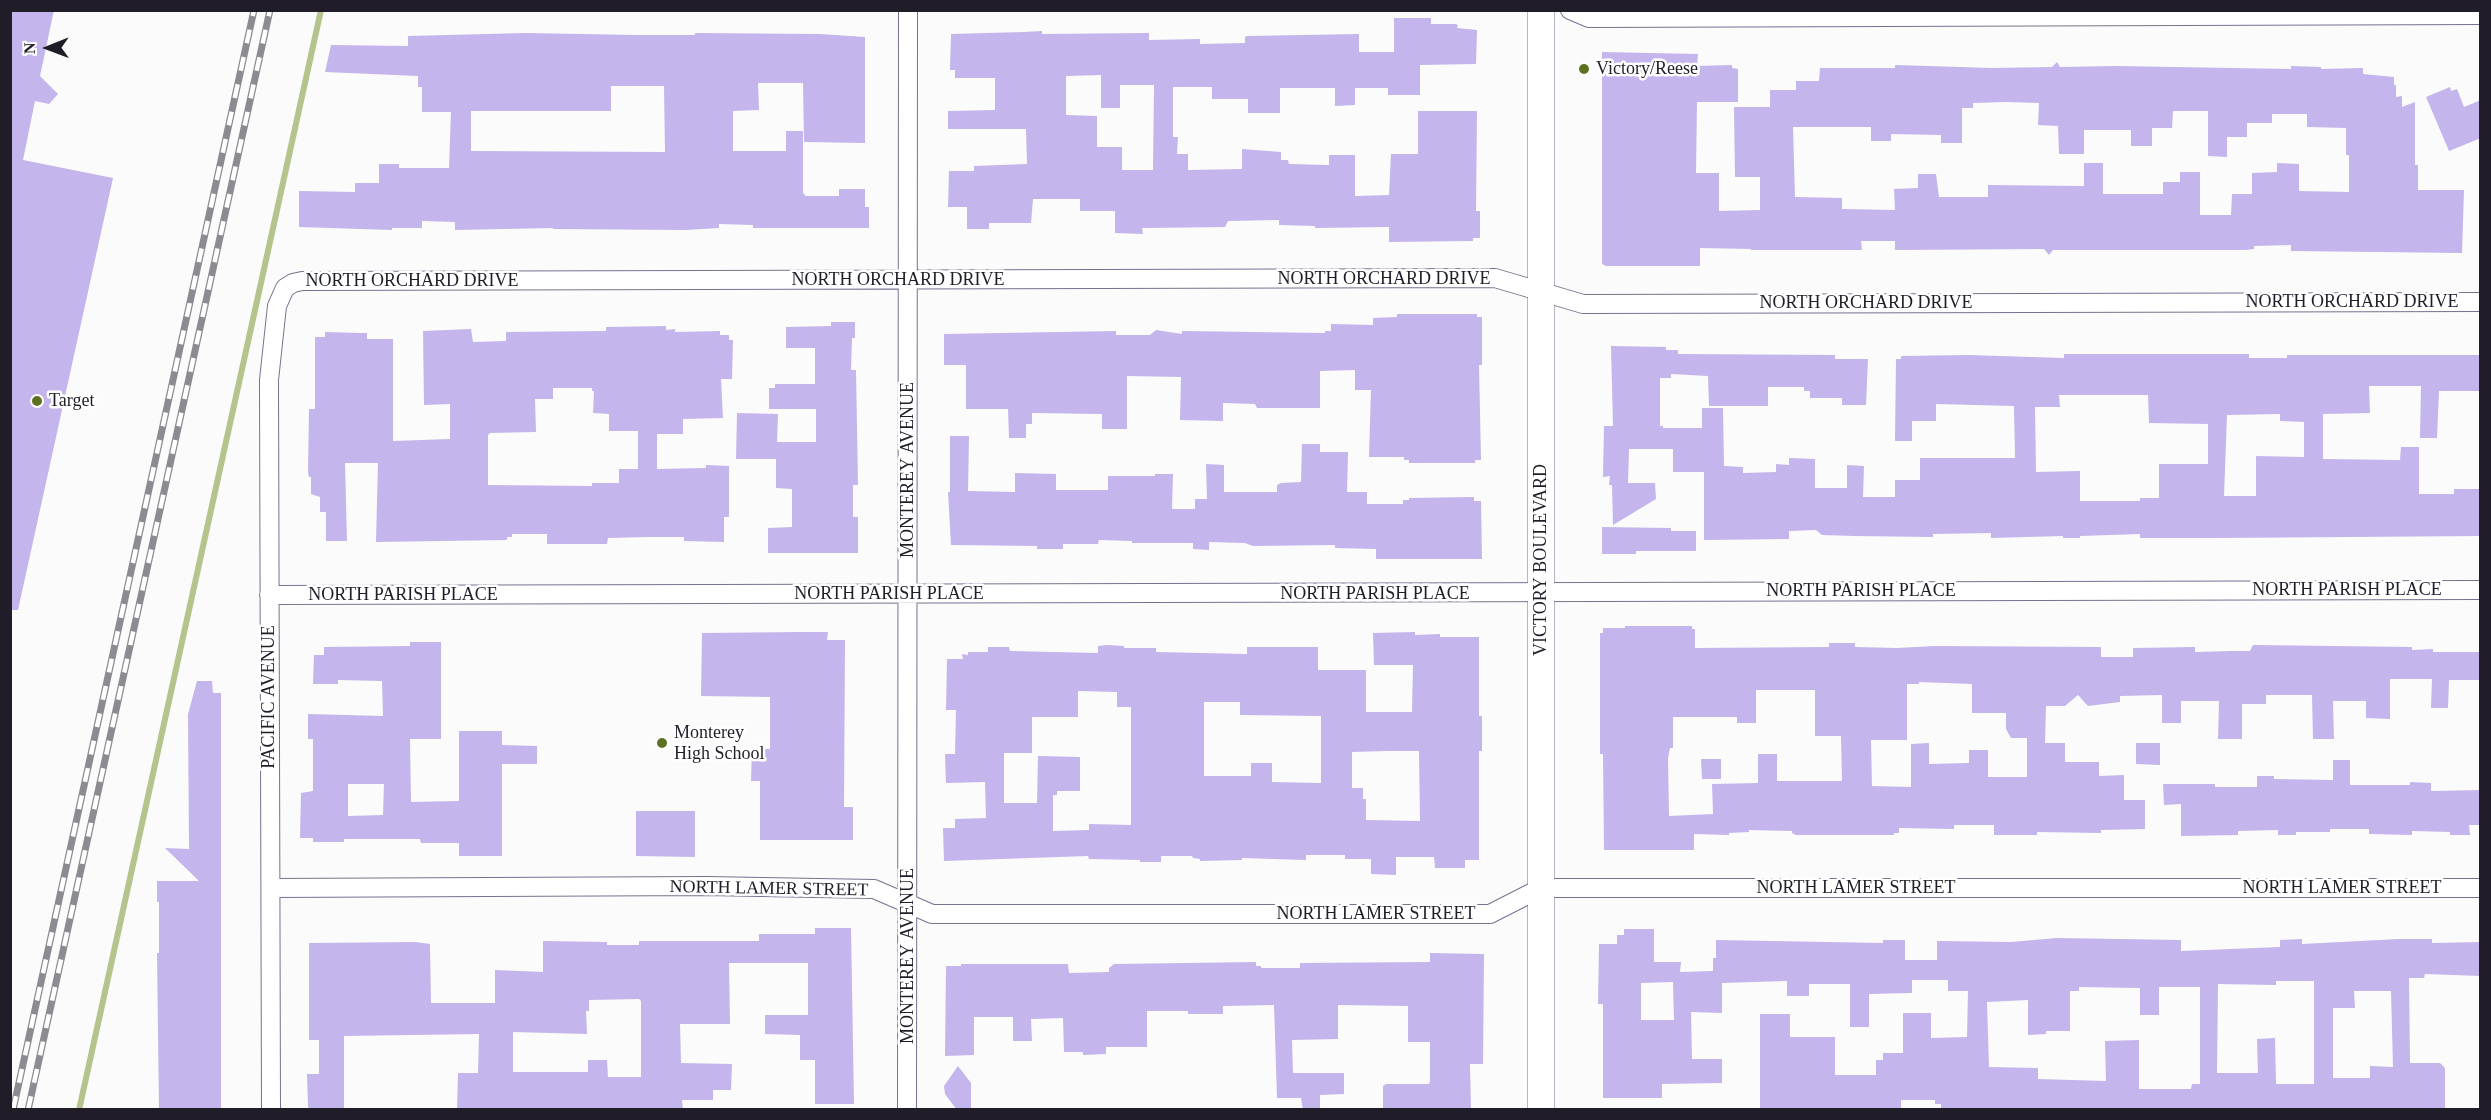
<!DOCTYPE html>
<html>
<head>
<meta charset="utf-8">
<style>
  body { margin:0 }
  #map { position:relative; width:2491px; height:1120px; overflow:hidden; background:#fbfbfb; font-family:Georgia,serif }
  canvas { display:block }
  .frame { position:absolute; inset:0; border:12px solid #201d29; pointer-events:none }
  .north { position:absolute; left:18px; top:18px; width:60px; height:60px; -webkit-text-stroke:4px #fff; paint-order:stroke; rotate:269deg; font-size:16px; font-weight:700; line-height:24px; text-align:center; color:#201d29 }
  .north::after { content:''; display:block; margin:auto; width:21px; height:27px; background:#201d29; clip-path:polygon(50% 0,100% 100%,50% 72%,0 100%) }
</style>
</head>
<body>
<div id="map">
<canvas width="2491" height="1120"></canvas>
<div class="frame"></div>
<div class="north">N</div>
</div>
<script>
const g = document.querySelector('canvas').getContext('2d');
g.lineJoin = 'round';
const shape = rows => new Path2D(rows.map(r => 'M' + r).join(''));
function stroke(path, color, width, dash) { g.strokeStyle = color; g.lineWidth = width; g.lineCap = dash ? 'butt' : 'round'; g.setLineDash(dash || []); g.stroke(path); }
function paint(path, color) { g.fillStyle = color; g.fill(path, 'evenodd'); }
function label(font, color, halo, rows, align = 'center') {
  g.font = font + ' Georgia,serif'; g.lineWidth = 5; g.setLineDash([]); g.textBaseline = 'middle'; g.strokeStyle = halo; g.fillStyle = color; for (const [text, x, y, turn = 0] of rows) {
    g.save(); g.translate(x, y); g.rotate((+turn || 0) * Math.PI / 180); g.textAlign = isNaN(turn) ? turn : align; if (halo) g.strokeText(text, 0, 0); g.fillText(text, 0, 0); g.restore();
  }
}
const stream = shape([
  [79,1110,321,10]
]);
const building = shape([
  [10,10,54,10,40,76,58,94,49,104,35,101,23,160,113,178,18,610,10,610],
  [1394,18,1431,18,1431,24,1455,24,1458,25,1457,28,1477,30,1476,64,1420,65,1420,95,1388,95,1388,88,1355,88,1355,105,1335,106,1335,88,1280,88,1280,113,1248,113,1248,99,1212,99,1212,87,1173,87,1173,137,1178,137,1177,154,1188,154,1188,170,1242,169,1242,149,1281,152,1281,160,1288,160,1289,164,1329,165,1329,155,1355,155,1355,196,1389,195,1391,154,1418,154,1418,111,1477,111,1476,211,1480,211,1480,238,1473,238,1473,241,1389,242,1389,227,1315,228,1315,226,1279,225,1279,220,1228,221,1225,227,1148,228,1142,228,1143,234,1115,233,1115,211,1080,211,1080,199,1033,199,1031,223,989,223,989,229,967,229,967,207,948,207,949,171,974,171,974,166,1027,164,1026,129,948,129,948,111,995,110,995,78,955,78,955,70,950,70,951,34,1024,32,1042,31,1042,34,1149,33,1149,40,1200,39,1200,44,1245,43,1245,37,1247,36,1359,34,1359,52,1394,52],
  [1101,75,1101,108,1120,108,1120,85,1154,85,1153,170,1122,170,1122,147,1097,147,1097,116,1066,115,1066,76],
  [526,33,636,35,695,35,695,33,820,34,865,37,865,143,804,142,803,83,758,83,759,110,733,111,733,151,786,151,786,131,803,131,803,193,806,196,839,196,839,189,865,189,865,207,869,207,869,228,753,228,753,225,719,224,719,228,685,230,553,229,553,228,455,230,455,222,422,221,422,228,392,228,392,230,299,227,299,191,355,192,355,183,379,183,379,164,399,164,399,168,449,168,451,112,422,112,422,87,418,87,418,76,325,72,331,45,408,46,408,36],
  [611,86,664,86,665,152,471,151,471,111,611,111],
  [1602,52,1698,54,1697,66,1732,65,1732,68,1738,69,1738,102,1697,102,1696,173,1719,173,1719,211,1760,210,1760,177,1735,177,1734,107,1770,107,1770,90,1796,90,1796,81,1819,81,1820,68,1895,68,1895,65,1992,68,2052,67,2057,62,2060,67,2116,66,2291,69,2291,66,2321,67,2321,69,2363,68,2363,74,2394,77,2394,85,2396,85,2396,97,2402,96,2402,107,2415,102,2415,165,2418,165,2418,190,2464,190,2462,253,2291,251,2291,245,2254,246,2254,249,2246,250,2053,250,2049,255,2044,249,1895,250,1895,241,1861,241,1862,250,1751,250,1751,249,1700,248,1700,266,1606,266,1602,264],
  [2006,102,2039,103,2038,125,2058,126,2059,154,2084,154,2084,130,2131,130,2131,146,2152,146,2152,128,2172,128,2173,111,2208,111,2208,156,2227,157,2227,137,2247,137,2247,123,2272,123,2272,114,2307,114,2307,127,2346,128,2346,155,2349,155,2349,192,2299,191,2299,164,2277,163,2277,172,2252,173,2252,194,2232,194,2231,215,2200,215,2200,172,2180,172,2180,182,2163,182,2163,194,2103,194,2103,163,2084,163,2084,186,1988,185,1988,197,1939,197,1936,174,1918,174,1918,188,1894,189,1895,210,1842,209,1842,198,1795,197,1793,127,1871,127,1871,141,1891,141,1891,134,1941,135,1941,143,1962,143,1962,108,1973,108,1973,103],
  [2450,87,2451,91,2457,89,2464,107,2481,100,2481,138,2449,151,2426,97],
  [1397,314,1477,314,1477,317,1482,317,1482,365,1479,365,1481,460,1475,460,1475,463,1409,463,1409,460,1404,460,1404,457,1369,457,1371,390,1355,390,1355,370,1320,371,1320,408,1257,408,1255,404,1223,403,1223,421,1180,420,1181,377,1127,376,1127,429,1102,429,1102,414,1032,413,1032,424,1026,424,1026,438,1009,438,1008,409,966,409,966,365,944,365,944,334,1116,331,1116,335,1150,335,1156,330,1182,334,1182,331,1325,333,1325,331,1331,331,1331,324,1373,325,1373,318,1397,317],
  [831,322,855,322,855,338,852,338,851,370,856,370,858,485,853,485,853,517,858,517,858,553,768,553,768,528,792,527,792,489,776,488,776,459,736,459,737,413,778,414,777,442,816,442,816,409,769,409,769,388,775,388,775,384,815,384,815,348,786,348,786,327,831,326],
  [666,326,666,330,675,329,675,332,720,331,720,335,729,335,729,340,733,340,732,379,721,379,723,418,683,419,683,434,657,434,657,469,706,468,706,465,729,466,729,517,724,517,724,542,684,541,684,537,649,537,608,538,607,544,547,544,547,534,512,534,512,537,507,537,507,540,376,542,378,463,345,463,347,541,326,541,326,512,320,512,320,497,311,494,311,477,309,477,308,472,309,409,315,409,315,337,325,337,325,332,361,333,367,333,367,339,393,339,393,441,450,439,450,404,424,405,423,331,471,329,473,342,506,341,506,332,606,331,606,327],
  [553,388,592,388,592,391,594,391,593,413,609,414,609,431,638,431,638,469,619,469,619,483,592,483,592,486,488,485,488,435,490,433,536,432,535,399,553,399],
  [1611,346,1666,347,1666,350,1678,350,1678,354,1835,355,1835,359,1868,359,1866,405,1842,405,1842,398,1810,398,1810,391,1804,391,1804,387,1768,387,1768,406,1709,406,1708,376,1671,374,1671,378,1660,378,1660,426,1663,426,1663,428,1702,428,1702,408,1723,408,1724,466,1743,467,1743,473,1776,472,1776,464,1789,465,1789,458,1815,459,1815,488,1847,488,1847,465,1864,466,1863,497,1895,497,1895,480,1920,480,1920,458,2015,458,2014,406,1936,404,1936,421,1912,421,1912,441,1895,441,1896,359,1901,359,1901,356,1968,355,2064,358,2064,354,2249,354,2249,358,2287,358,2287,355,2481,355,2481,391,2439,391,2437,438,2420,438,2421,386,2369,386,2370,413,2323,414,2323,459,2400,460,2401,447,2419,447,2419,494,2454,494,2454,489,2481,489,2481,536,2217,538,2140,538,2140,534,2080,536,2080,538,2063,538,2063,536,1991,538,1991,533,1933,534,1933,537,1854,536,1822,535,1816,530,1789,531,1789,539,1704,540,1704,472,1673,472,1673,449,1629,449,1628,483,1655,483,1656,499,1613,525,1612,485,1609,485,1610,476,1603,477,1604,426,1613,426],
  [2059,395,2148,395,2149,423,2208,424,2208,464,2159,464,2159,498,2140,498,2140,501,2080,501,2080,471,2036,472,2035,407,2060,407],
  [2280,414,2280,421,2304,422,2304,457,2256,456,2256,496,2224,496,2227,415],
  [950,436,969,436,968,491,1015,492,1015,473,1056,474,1056,490,1108,490,1108,476,1155,476,1155,474,1173,474,1172,509,1195,509,1195,499,1207,499,1206,464,1224,465,1224,492,1277,492,1277,485,1281,483,1301,482,1302,444,1320,444,1320,452,1348,452,1347,492,1367,492,1367,504,1403,504,1403,500,1409,500,1409,498,1474,497,1474,501,1481,501,1482,559,1376,559,1376,549,1335,548,1335,545,1253,546,1245,543,1209,542,1209,550,1193,549,1193,543,1132,543,1132,541,1099,540,1098,544,1063,544,1063,549,1037,549,1037,546,951,545,948,492,950,492],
  [1602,527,1671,528,1671,531,1696,531,1696,551,1636,551,1636,554,1602,554],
  [1625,626,1692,626,1692,629,1695,629,1695,648,1829,647,1829,643,1855,643,1855,647,1897,648,1935,646,2101,647,2101,657,2133,657,2133,648,2195,647,2195,652,2232,651,2250,651,2253,645,2412,647,2412,650,2433,649,2433,652,2481,652,2481,680,2449,680,2448,708,2431,708,2432,679,2390,679,2390,719,2366,718,2366,701,2333,701,2334,739,2313,739,2312,695,2266,695,2266,704,2242,704,2242,739,2218,739,2219,701,2181,701,2181,723,2162,723,2162,695,2120,696,2120,702,2088,706,2078,695,2065,706,2046,706,2045,743,2065,743,2065,762,2099,762,2099,776,2124,775,2124,800,2145,800,2145,829,2101,830,2101,833,2037,832,2037,835,1994,835,1994,825,1954,825,1954,829,1899,828,1899,833,1894,833,1894,835,1796,835,1792,833,1792,831,1749,830,1749,832,1729,833,1729,835,1694,834,1694,850,1604,850,1603,754,1600,754,1600,633,1603,633,1603,628,1625,628],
  [1919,682,1972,684,1972,713,2006,713,2006,729,2011,738,2027,738,2027,777,1988,777,1988,750,1969,750,1969,763,1929,764,1929,743,1911,744,1911,787,1872,786,1871,740,1907,740,1907,684,1919,684],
  [1756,690,1815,690,1815,736,1841,736,1842,781,1777,781,1777,754,1758,754,1758,783,1712,784,1713,814,1669,816,1668,758,1670,748,1673,748,1673,717,1737,717,1737,723,1756,723],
  [800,632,828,632,827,640,845,640,844,807,853,807,853,840,760,840,760,781,751,781,752,749,770,749,770,697,701,696,702,633],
  [1415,632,1415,635,1440,634,1440,637,1479,637,1479,716,1482,716,1482,751,1479,751,1479,860,1465,860,1465,868,1435,868,1434,857,1396,857,1396,875,1371,874,1371,859,1345,859,1345,855,1306,855,1306,860,1242,858,1242,860,1200,861,1200,859,1193,858,1192,856,1161,856,1161,862,1140,862,1140,860,1089,859,1088,856,944,861,943,828,955,828,955,819,986,818,985,782,946,783,945,754,955,754,956,710,946,710,947,659,963,659,962,654,968,655,968,652,988,652,988,647,1009,647,1010,651,1098,653,1098,646,1107,645,1124,646,1124,648,1156,648,1156,652,1247,654,1247,647,1318,647,1318,670,1366,670,1366,712,1412,712,1413,665,1374,665,1373,633],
  [1078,691,1117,692,1117,707,1131,707,1131,825,1089,824,1089,830,1053,831,1053,795,1057,795,1057,791,1080,791,1080,757,1038,756,1037,803,1004,803,1004,753,1032,753,1032,717,1078,717],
  [1204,702,1240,702,1240,715,1321,716,1321,783,1272,782,1272,763,1251,763,1251,776,1204,776],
  [1387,751,1419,751,1420,821,1366,820,1366,799,1363,799,1363,788,1352,788,1352,752],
  [410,642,441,642,441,739,410,739,411,802,459,801,459,731,502,731,502,745,537,746,537,764,502,764,502,856,459,856,459,843,421,843,420,839,344,839,344,842,313,842,313,838,300,838,301,793,313,791,313,739,308,739,308,714,383,716,382,681,338,680,338,684,313,684,314,655,324,655,324,647,410,646],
  [348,784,384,784,383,815,348,816],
  [197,681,212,681,213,693,221,693,221,1110,159,1110,157,953,159,953,159,902,157,902,157,881,199,881,165,848,189,849,188,714],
  [2136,743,2160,743,2160,765,2136,764],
  [1701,759,1721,759,1721,779,1702,779],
  [2333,760,2350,760,2350,785,2410,785,2410,782,2431,783,2431,791,2481,790,2481,825,2469,825,2470,835,2450,835,2450,832,2412,831,2412,835,2369,834,2369,829,2330,829,2330,832,2296,832,2296,835,2278,835,2278,830,2238,831,2238,835,2181,836,2181,804,2164,805,2163,784,2215,784,2215,787,2257,787,2257,776,2274,776,2274,779,2333,780],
  [636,811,695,811,695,857,636,856],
  [815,928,851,928,854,1104,815,1104,815,1060,800,1060,800,1035,765,1034,765,1015,808,1015,808,963,729,963,730,1024,680,1024,681,1063,732,1064,731,1090,713,1090,713,1100,682,1100,683,1110,457,1110,458,1073,478,1073,479,1034,344,1036,344,1110,309,1110,308,1106,307,1074,319,1074,319,1040,309,1040,309,943,415,942,430,944,431,1003,495,1003,495,970,543,972,543,941,607,942,607,945,639,945,639,941,759,941,759,934,815,934],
  [639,999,641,1001,641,1077,608,1077,607,1060,588,1060,588,1072,513,1072,513,1032,587,1034,586,1011,589,1011,589,1000],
  [1624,929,1654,929,1654,962,1681,962,1680,972,1713,971,1713,958,1716,958,1716,940,1883,943,1883,940,1905,940,1905,960,1937,960,1937,941,2011,942,2057,938,2181,940,2181,951,2280,947,2280,940,2302,939,2302,944,2399,939,2432,939,2432,943,2481,942,2481,976,2425,974,2424,978,2409,978,2410,1063,2440,1063,2445,1068,2445,1110,1941,1110,1941,1104,1935,1104,1935,1100,1901,1100,1901,1110,1760,1110,1760,1014,1790,1014,1790,1037,1835,1037,1835,1075,1876,1075,1876,1060,1883,1060,1883,1053,1903,1053,1903,1013,1931,1013,1931,1038,1967,1037,1968,991,1948,991,1948,980,1912,980,1912,993,1869,994,1869,1027,1850,1027,1850,984,1809,984,1809,996,1787,996,1787,981,1722,983,1722,1013,1691,1012,1692,1059,1722,1059,1722,1083,1662,1084,1662,1098,1603,1098,1603,1004,1598,1004,1599,944,1617,944,1617,935,1624,935],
  [2276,981,2314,981,2314,1084,2276,1084,2275,1038,2257,1039,2258,1073,2217,1073,2218,984,2276,985],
  [1673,982,1674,1020,1641,1020,1641,983],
  [2079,987,2140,988,2140,1015,2159,1015,2159,987,2200,987,2200,1084,2192,1084,2191,1089,2139,1089,2139,1040,2105,1041,2106,1081,2038,1079,2038,1068,1989,1067,1987,1002,2028,1000,2028,1035,2046,1034,2046,1031,2070,1031,2070,991,2079,991],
  [2354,991,2391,991,2393,1067,2370,1066,2370,1078,2333,1078,2333,1008,2355,1008],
  [1430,953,1484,954,1483,1064,1470,1064,1471,1110,1383,1110,1383,1086,1386,1084,1429,1084,1430,1081,1430,1042,1408,1042,1408,1006,1338,1005,1338,1039,1292,1040,1293,1073,1344,1073,1344,1094,1320,1095,1320,1110,1303,1110,1301,1098,1277,1098,1274,1005,1223,1006,1223,1014,1188,1014,1188,1011,1147,1011,1147,1047,1106,1047,1106,1054,1083,1055,1083,1052,1064,1052,1063,1018,1031,1019,1032,1041,1013,1041,1013,1017,974,1017,974,1055,945,1056,946,966,961,966,961,964,1068,964,1069,973,1109,972,1109,968,1114,964,1256,962,1256,966,1261,966,1261,968,1300,968,1300,963,1430,962],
  [958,1066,971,1083,971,1110,957,1110,945,1094,944,1086]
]);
const minor = shape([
  [1570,10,1589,18,2480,15],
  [269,595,2480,590],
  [271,888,706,886,874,889,932,914,1490,914,1541,888,2480,888],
  [271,1110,269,380,277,306,285,288,293,283,302,281,1495,278,1583,304,2480,302],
  [907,1110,908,10]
]);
const secondary = shape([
  [1541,10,1541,1110]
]);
const rail = shape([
  [13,1110,254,10],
  [28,1110,270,10]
]);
const markers = [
  [1584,69,6,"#5d7221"],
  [37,401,6,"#5d7221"],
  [662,743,6,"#5d7221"]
];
const poiNames = [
  ["Victory/Reese",1596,69],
  ["Target",49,401],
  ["Monterey",674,733],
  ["High School",674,754]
];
const streetNames = [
  ["NORTH ORCHARD DRIVE",1384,279],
  ["NORTH ORCHARD DRIVE",898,280],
  ["NORTH ORCHARD DRIVE",412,281],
  ["NORTH ORCHARD DRIVE",2352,302],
  ["NORTH ORCHARD DRIVE",1866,303],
  ["MONTEREY AVENUE",908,470,-90],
  ["VICTORY BOULEVARD",1541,560,-90],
  ["NORTH PARISH PLACE",2347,590],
  ["NORTH PARISH PLACE",1861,591],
  ["NORTH PARISH PLACE",889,594],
  ["NORTH PARISH PLACE",1375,594],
  ["NORTH PARISH PLACE",403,595],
  ["PACIFIC AVENUE",269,697,-90],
  ["NORTH LAMER STREET",1856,888],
  ["NORTH LAMER STREET",2342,888],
  ["NORTH LAMER STREET",769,889,1],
  ["NORTH LAMER STREET",1376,914],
  ["MONTEREY AVENUE",908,956,-90]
];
stroke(stream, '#b3c58d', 6);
paint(building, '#c4b5ec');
stroke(minor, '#78708f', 20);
stroke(secondary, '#78708f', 27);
stroke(minor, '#fff', 18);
stroke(secondary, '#fff', 26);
stroke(rail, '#8d8b91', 7);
stroke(rail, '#fff', 4.5, [14]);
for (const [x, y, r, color] of markers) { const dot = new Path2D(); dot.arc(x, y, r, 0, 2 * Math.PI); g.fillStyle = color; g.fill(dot); stroke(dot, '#fff', 2); }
label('18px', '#201d29', '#fff', poiNames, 'left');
label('18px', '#201d29', '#fff', streetNames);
</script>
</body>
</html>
